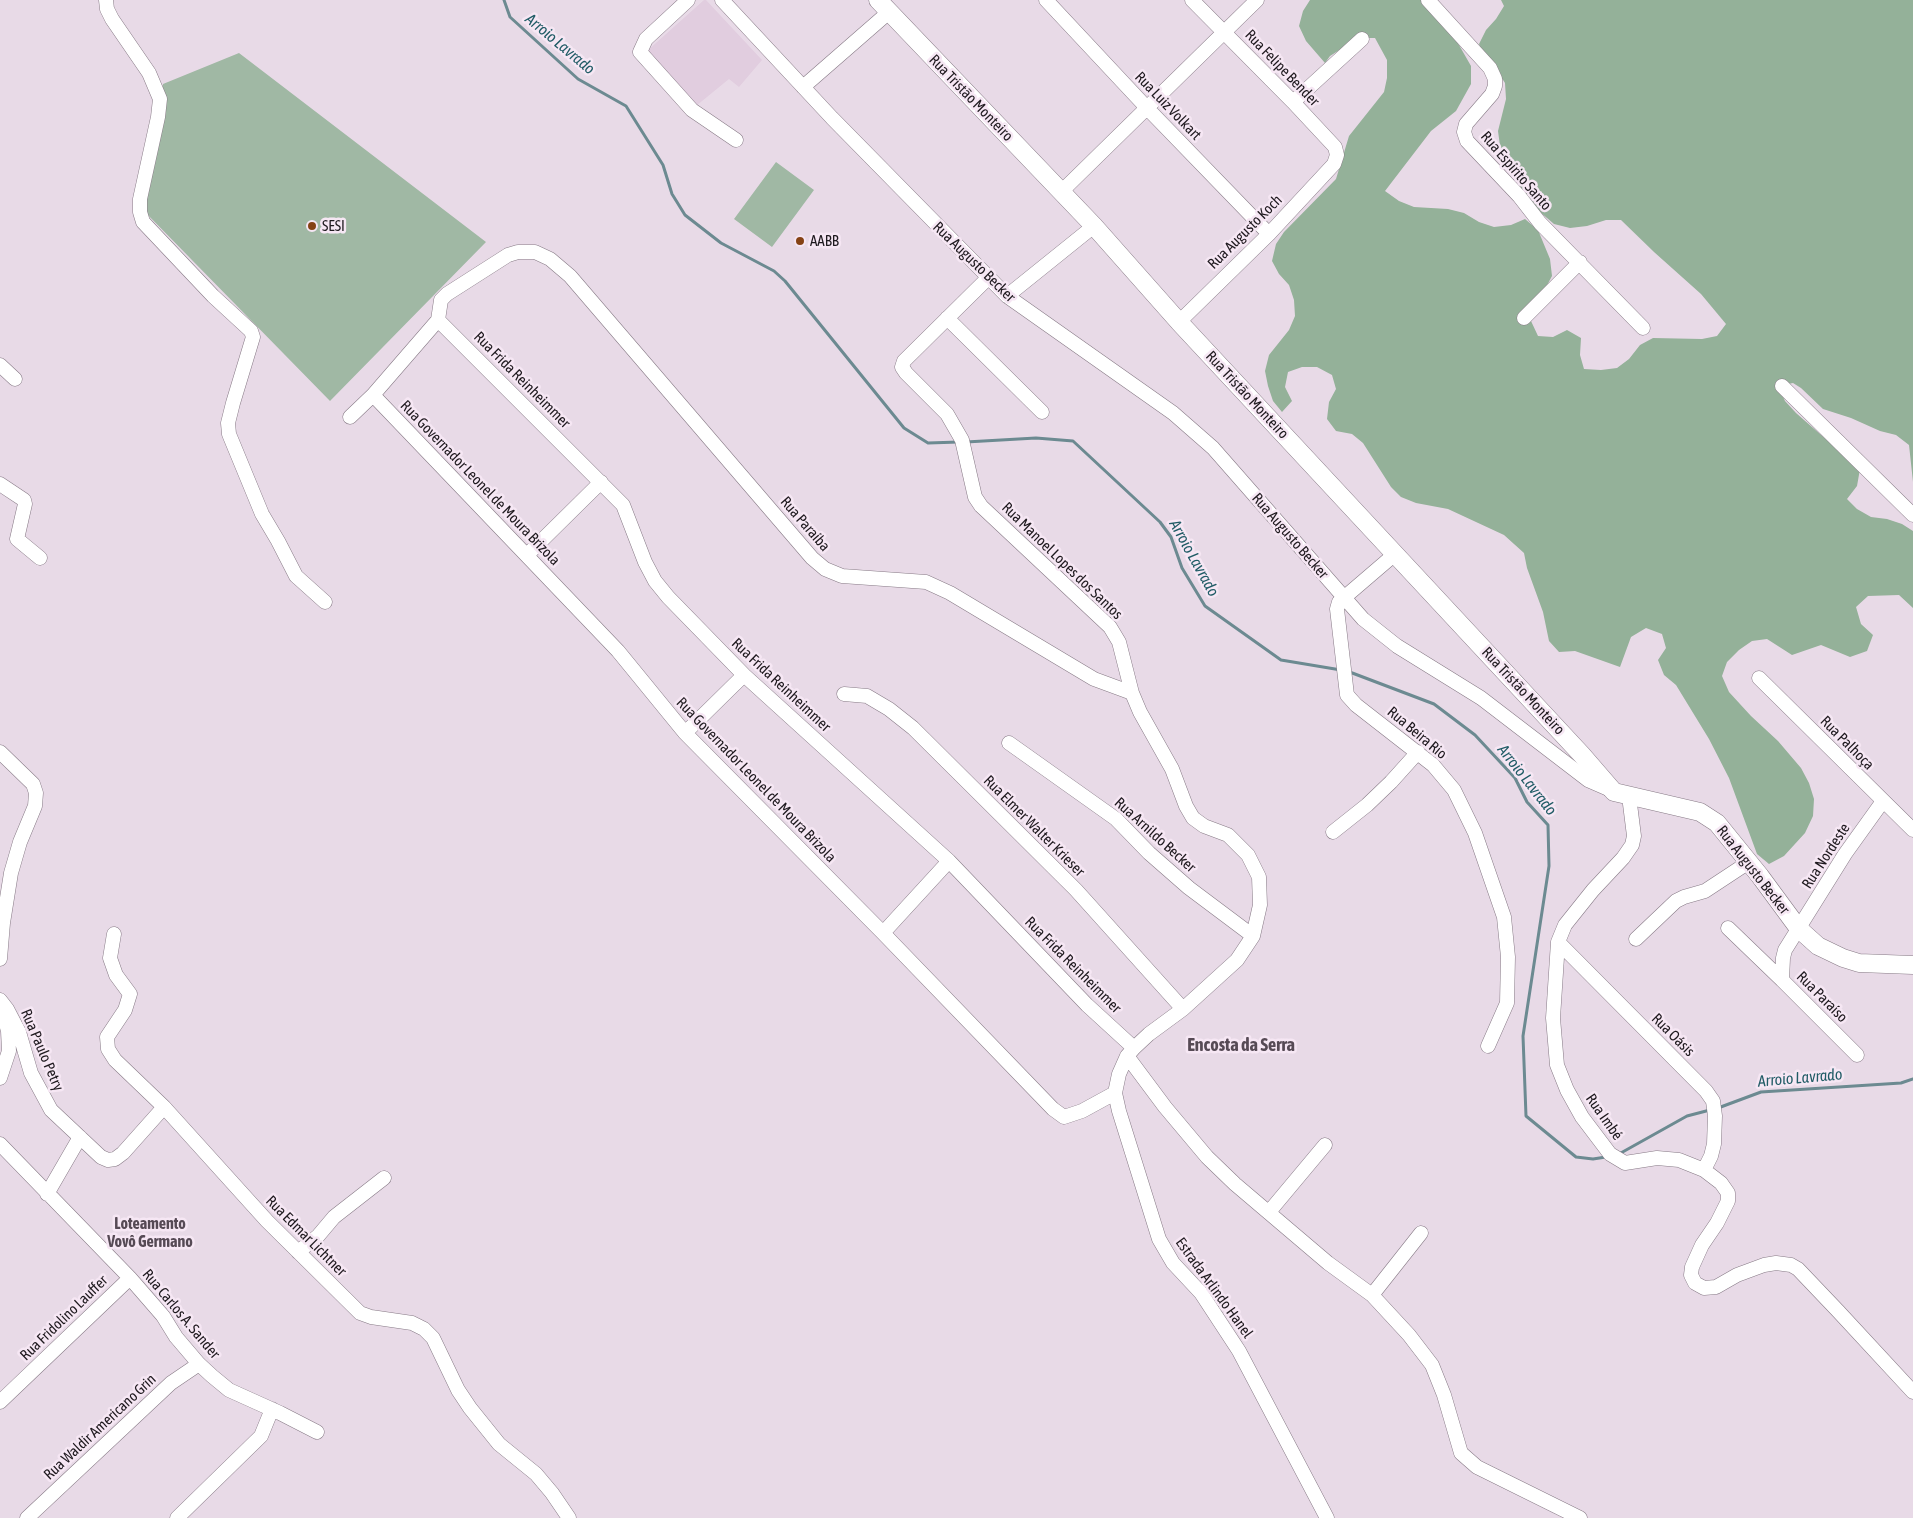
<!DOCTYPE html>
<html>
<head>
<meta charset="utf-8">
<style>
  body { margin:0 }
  canvas { display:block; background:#e8dae7 }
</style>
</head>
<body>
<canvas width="1913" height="1518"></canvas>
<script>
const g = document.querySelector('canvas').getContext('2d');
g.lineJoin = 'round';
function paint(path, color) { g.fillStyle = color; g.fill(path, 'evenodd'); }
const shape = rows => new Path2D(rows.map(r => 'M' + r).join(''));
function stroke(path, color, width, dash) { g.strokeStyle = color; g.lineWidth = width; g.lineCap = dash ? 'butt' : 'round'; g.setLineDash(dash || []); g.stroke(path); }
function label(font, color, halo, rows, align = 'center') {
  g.font = font + ' "Asap Condensed",sans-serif'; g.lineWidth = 5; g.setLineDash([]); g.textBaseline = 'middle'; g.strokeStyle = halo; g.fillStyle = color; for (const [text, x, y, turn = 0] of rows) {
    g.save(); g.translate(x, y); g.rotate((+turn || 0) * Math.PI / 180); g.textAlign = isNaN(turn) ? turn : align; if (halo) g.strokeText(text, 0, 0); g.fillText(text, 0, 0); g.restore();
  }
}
const built = shape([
  [704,0,706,0,762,60,739,87,729,79,696,106,647,51]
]);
const green = shape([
  [239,53,486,242,330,401,143,210,163,84],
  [776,162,814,190,772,247,734,219]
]);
const forest = shape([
  [1310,0,1422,0,1455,38,1471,66,1471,84,1456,111,1431,131,1385,191,1399,201,1414,207,1448,209,1464,213,1479,222,1494,227,1511,225,1525,219,1538,230,1550,259,1552,276,1537,304,1531,321,1538,336,1553,337,1567,330,1581,338,1580,355,1584,369,1601,370,1617,368,1629,359,1640,345,1653,338,1702,339,1717,336,1726,324,1701,294,1654,252,1621,220,1606,220,1587,226,1570,228,1554,224,1540,212,1521,189,1508,159,1500,146,1498,131,1506,99,1505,83,1496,69,1485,58,1479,44,1486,30,1496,19,1504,6,1501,0,1913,0,1913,482,1909,445,1896,435,1880,431,1851,418,1823,409,1801,388,1793,383,1778,386,1785,401,1796,413,1860,469,1857,486,1847,499,1857,509,1871,517,1887,519,1902,524,1913,531,1913,608,1899,595,1868,596,1856,607,1861,624,1873,635,1867,651,1850,657,1821,645,1792,655,1767,639,1752,641,1739,650,1727,662,1722,676,1729,692,1751,716,1778,741,1801,768,1809,783,1814,799,1813,816,1805,833,1784,856,1769,864,1757,854,1729,778,1709,739,1676,685,1664,675,1658,660,1666,648,1662,634,1646,628,1631,637,1620,667,1575,651,1559,652,1549,641,1543,612,1527,568,1524,553,1504,535,1448,509,1416,503,1401,497,1391,487,1363,443,1352,434,1336,431,1327,419,1329,402,1336,389,1332,375,1317,367,1302,367,1288,372,1285,387,1292,401,1282,412,1273,401,1268,386,1265,371,1269,355,1289,330,1295,316,1294,300,1289,285,1279,274,1272,261,1276,244,1284,232,1336,179,1349,136,1384,92,1387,78,1387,60,1375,38,1358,38,1330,56,1325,63,1306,41,1299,26,1303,11]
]);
const stream = shape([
  [504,0,510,17,578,79,626,106,663,165,672,194,685,215,721,243,774,271,785,281,904,428,928,443,959,442],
  [966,442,1036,438,1073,441,1160,522,1171,537,1182,568,1205,606,1281,660,1341,670],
  [1347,671,1434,704,1475,735,1515,778,1527,802,1548,825,1549,866,1523,1036,1526,1116,1576,1157,1593,1159,1606,1157],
  [1718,1108,1761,1092,1901,1083,1913,1079],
  [1619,1154,1687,1116,1710,1110]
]);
const minor = shape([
  [106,0,107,9,112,19,149,73,160,99,158,117,140,199,140,212,143,222,213,296,251,331,253,337,233,403,228,423,229,434,262,514,278,541,296,576,325,602],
  [688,0,646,39,640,52,692,110,736,140],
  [722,0,832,118,1007,296,1173,413,1213,448,1363,619,1397,646,1481,698,1588,780,1611,790],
  [1046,0,1147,108,1269,234],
  [1428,0,1490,68,1495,79,1495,86,1492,94,1466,124,1464,132,1467,141,1519,196,1540,223,1643,328],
  [803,87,889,12],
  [1293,102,1362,39],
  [1061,192,1257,0],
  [988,278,904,361,902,367,906,373,947,414,962,440,975,497,981,506,1110,627,1119,642,1132,693,1140,712,1172,769,1186,806,1193,818,1204,826,1228,835,1248,855,1259,877,1260,905,1253,936,1237,960,1183,1009,1149,1034,1134,1048,1127,1056,1119,1074,1115,1093,1119,1111,1159,1239,1173,1263,1201,1293,1239,1351,1327,1518],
  [1007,296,1094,226],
  [947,318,1042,412],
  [1524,318,1580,262],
  [438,320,623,505,645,562,655,581,668,597,744,675,949,861,1087,1005,1134,1048],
  [1179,322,1269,234,1334,164,1337,155,1335,147,1293,102,1192,0],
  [0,365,15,379],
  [1782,386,1913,515],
  [373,395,618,651,685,733,883,933,1053,1109,1064,1117,1082,1111,1115,1093],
  [350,417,373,395,438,320,441,300,447,294,508,255,518,252,535,252,550,259,570,276,812,558,825,569,842,576,926,582,950,593,1094,679,1132,693],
  [0,484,24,500,25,504,17,539,40,558],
  [1395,554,1339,602,1337,609,1347,695,1356,705,1433,765,1454,790,1475,833,1504,917,1508,957,1507,1003,1488,1046],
  [527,555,601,482],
  [1759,678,1913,830],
  [844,694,867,696,889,709,913,728,1076,890,1183,1009],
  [685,733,744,675],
  [1009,743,1116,819,1149,853,1189,888,1253,936],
  [0,752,33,784,36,793,35,806,20,842,11,873,3,923,0,959],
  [1629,796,1634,836,1632,845,1623,858,1593,890,1565,925,1558,942,1553,1018,1557,1065,1567,1090,1582,1117,1610,1154,1625,1163,1657,1158,1679,1160,1704,1170,1721,1183,1728,1193,1728,1201,1717,1223,1702,1245,1692,1267,1691,1275,1695,1283,1704,1288,1716,1287,1737,1275,1764,1265,1776,1263,1791,1265,1798,1269,1838,1311,1913,1392],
  [1333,832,1367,805,1391,782,1418,752],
  [1728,928,1782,980],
  [883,933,949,861],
  [114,934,110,958,116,975,130,994,125,1010,107,1037,108,1049,115,1060,164,1107,267,1221,360,1313,371,1317,412,1323,424,1329,433,1338,458,1390,470,1408,499,1444,536,1474,552,1493,569,1518],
  [1636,939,1676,901,1684,897,1705,891,1749,862],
  [1558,942,1706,1091,1713,1101,1715,1116,1714,1144,1711,1156,1704,1170],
  [0,1000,7,1009,19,1032,31,1073,51,1110,101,1157,108,1160,115,1159,123,1153,164,1107],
  [1857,1055,1782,980,1783,958,1785,950,1845,854,1883,801],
  [1127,1056,1165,1107,1207,1157,1235,1184,1328,1263,1372,1295,1409,1335,1432,1365,1444,1395,1461,1453,1477,1467,1580,1518],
  [0,1078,9,1051,8,1031,4,1016],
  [0,1144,130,1278,163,1316,176,1337,199,1364,212,1376,229,1390,280,1413,317,1432],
  [47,1194,80,1137],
  [1269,1212,1325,1145],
  [298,1252,318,1236,334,1217,384,1178],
  [1372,1295,1421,1233],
  [0,1402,130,1278],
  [27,1518,171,1383,199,1364],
  [177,1518,261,1436,272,1409]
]);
const major = shape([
  [878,0,1094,226,1179,322,1582,755,1614,792,1700,812,1717,823,1760,876,1799,929,1818,946,1843,958,1859,963,1913,965]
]);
const markers = [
  [312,226,5,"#854214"],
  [800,241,5,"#854214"]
];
const streetNames = [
  ["Rua Felipe Bender",1282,68,46],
  ["Rua Tristão Monteiro",971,98,46],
  ["Rua Luiz Volkart",1168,106,46],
  ["Rua Espírito Santo",1516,171,49],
  ["Rua Augusto Koch",1245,232,-45],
  ["Rua Augusto Becker",974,262,44],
  ["Rua Frida Reinheimmer",522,380,45],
  ["Rua Tristão Monteiro",1247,395,47],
  ["Rua Governador Leonel de Moura Brizola",480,483,46],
  ["Rua Paraíba",805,524,49],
  ["Rua Augusto Becker",1290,536,49],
  ["Rua Manoel Lopes dos Santos",1062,561,44],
  ["Rua Frida Reinheimmer",781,685,43],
  ["Rua Tristão Monteiro",1523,691,47],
  ["Rua Beira Rio",1417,733,40],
  ["Rua Palhoça",1847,743,45],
  ["Rua Governador Leonel de Moura Brizola",756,780,46],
  ["Rua Elmer Walter Krieser",1034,826,45],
  ["Rua Arnildo Becker",1155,835,42],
  ["Rua Nordeste",1826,856,-57],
  ["Rua Augusto Becker",1753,870,52],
  ["Rua Frida Reinheimmer",1073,965,45],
  ["Rua Paraíso",1822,997,45],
  ["Rua Oásis",1673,1035,45],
  ["Rua Paulo Petry",42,1050,67],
  ["Rua Imbé",1604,1117,55],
  ["Rua Edmar Lichtner",306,1236,45],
  ["Estrada Arlindo Hanel",1214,1288,54],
  ["Rua Carlos A. Sander",181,1314,50],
  ["Rua Fridolino Lauffer",64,1318,-44],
  ["Rua Waldir Americano Grin",100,1427,-43]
];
const poiNames = [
  ["SESI",322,226],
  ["AABB",810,241]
];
const waterNames = [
  ["Arroio Lavrado",560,44,40],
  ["Arroio Lavrado",1194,558,61],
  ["Arroio Lavrado",1527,780,52],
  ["Arroio Lavrado",1800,1078,-5]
];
const neighbourhoodNames = [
  ["Loteamento",150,1224],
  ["Vovô Germano",150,1242]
];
const quarterNames = [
  ["Encosta da Serra",1241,1045]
];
paint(built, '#e1cddf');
paint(green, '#a0b8a4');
paint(forest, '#94b199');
stroke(stream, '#6c8a91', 3);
stroke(minor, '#877a86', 15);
stroke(major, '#877a86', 19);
stroke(minor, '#fff', 14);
stroke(major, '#fff', 18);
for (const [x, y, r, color] of markers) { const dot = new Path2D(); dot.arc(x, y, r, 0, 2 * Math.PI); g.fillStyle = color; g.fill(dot); stroke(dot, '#f6e7f4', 2); }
label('15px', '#1e191e', '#f6e7f4', streetNames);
label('15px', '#1e191e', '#f6e7f4', poiNames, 'left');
label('italic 16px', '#215c66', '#f6e7f4', waterNames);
label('bold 16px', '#564a55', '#f6e7f4', neighbourhoodNames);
label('bold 18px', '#564a55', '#f6e7f4', quarterNames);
</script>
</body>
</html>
